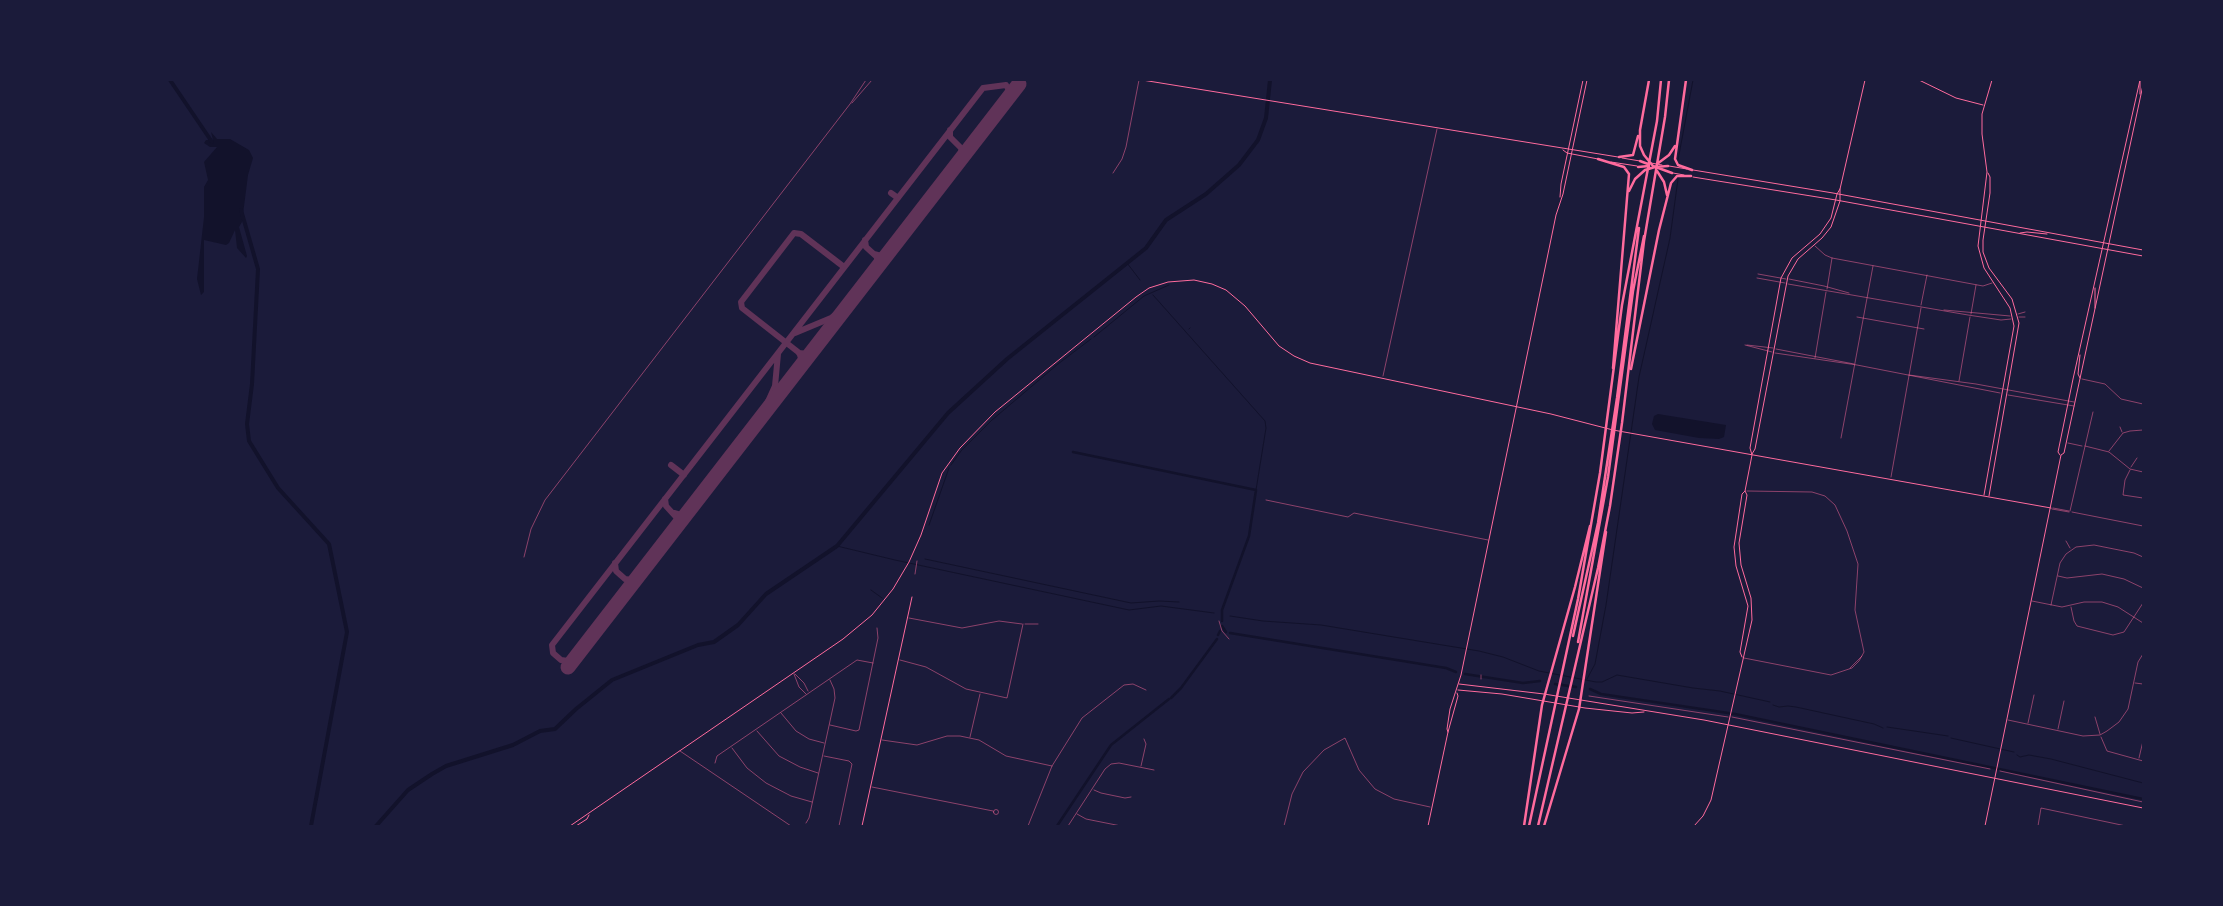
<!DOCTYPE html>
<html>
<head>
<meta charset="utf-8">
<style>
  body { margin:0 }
  #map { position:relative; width:2223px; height:906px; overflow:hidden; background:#1b1b3a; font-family:"Source Sans 3",sans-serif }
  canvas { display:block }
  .frame { position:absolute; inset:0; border:81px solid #1b1b3a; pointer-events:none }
</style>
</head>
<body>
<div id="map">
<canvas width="2223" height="906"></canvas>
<div class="frame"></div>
</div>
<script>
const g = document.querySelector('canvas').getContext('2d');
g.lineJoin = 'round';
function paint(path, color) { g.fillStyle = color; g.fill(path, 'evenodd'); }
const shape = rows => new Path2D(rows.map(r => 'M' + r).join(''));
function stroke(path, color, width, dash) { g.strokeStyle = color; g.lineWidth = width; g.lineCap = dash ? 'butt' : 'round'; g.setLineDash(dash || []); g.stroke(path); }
const water = shape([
  [211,132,217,139,230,139,249,150,253,158,248,175,242,222,239,227,247,256,246,258,237,248,235,230,229,243,226,245,204,240,204,292,201,295,197,279,204,217,204,187,208,180,204,162,217,147,210,147,204,143,206,140,213,140],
  [1658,414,1726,425,1724,437,1719,439,1699,438,1655,430,1652,424,1654,416]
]);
const stream = shape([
  [1678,160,1693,80],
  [1127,263,1140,280],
  [1153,295,1265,421,1266,428,1256,490],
  [1189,329,1190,328],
  [1094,337,1144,296,1169,285],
  [951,465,961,451,992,420,1058,364,1091,339],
  [929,525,949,468],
  [837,546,895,560,1129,610,1161,606,1214,613],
  [925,559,1131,603,1159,601,1179,602],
  [871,590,882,598],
  [1230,616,1263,621,1321,625,1479,651,1503,657,1539,671,1596,682,1602,682,1617,675,1693,688,1720,691,1770,702],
  [1587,679,1595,664,1606,605,1639,377,1670,238,1678,179],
  [1773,705,1779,707,1788,706,1796,707,1874,724,1883,728],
  [1887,727,1948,736],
  [1951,738,2014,752],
  [2017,755,2020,757,2029,755,2051,759,2143,783]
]);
const canal = shape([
  [1073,452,1256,490,1249,536,1222,610,1222,621],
  [1222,626,1226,632],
  [1230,633,1446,668,1456,672],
  [1218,635,1220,631],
  [1465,674,1523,683,1540,681],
  [1555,684,1576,687],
  [1590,689,1601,694,1735,714,2143,799],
  [1171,698,1181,688,1217,639],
  [1057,826,1111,745,1169,699]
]);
const river = shape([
  [170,80,212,142],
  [241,210,258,269,252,384,247,424,249,441,278,488,329,544,347,632,311,826],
  [376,826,408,790,432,774,446,766,513,745,540,731,555,729,576,709,612,680,698,645,714,642,738,625,766,594,837,546,948,413,1007,359,1146,248,1166,220,1206,194,1239,165,1258,140,1266,118,1270,80]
]);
const taxiway = shape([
  [950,130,950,137,961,148,963,157],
  [891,193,898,198],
  [865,240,866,247,877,257,877,268],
  [874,254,881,256,890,252],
  [795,333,831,318,851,302],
  [799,353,808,354,815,347],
  [807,359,742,308,741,302,794,233,801,234,844,267],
  [800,368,802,361,800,355],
  [761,417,775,386,778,354],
  [671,465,684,475],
  [665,499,666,506,677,518,676,527],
  [674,513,681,515,689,511],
  [615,563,616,571,625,579,631,580,639,575],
  [574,660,568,661,561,660,553,653,552,645,792,335,983,88,1006,85,1009,90,1008,98]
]);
const runway = shape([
  [568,667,1019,84]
]);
const service = shape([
  [915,574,917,561],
  [1219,621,1222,631,1229,639],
  [1589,696,1728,717],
  [1732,717,1990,769],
  [2000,771,2143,802]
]);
const minor = shape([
  [852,103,872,80],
  [1113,173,1122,159,1126,147,1139,80],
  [1815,246,1825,255,1832,258,1983,286,1992,283],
  [1758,274,1786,279],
  [1757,278,1785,283],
  [1789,279,1824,286,1849,293],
  [1788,284,1968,315,2001,320,2011,319],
  [1827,289,1832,258],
  [1921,305,1927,275],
  [1944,310,2010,316],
  [1971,314,1976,285],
  [2018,314,2025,312],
  [1857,317,1924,329],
  [2019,317,2025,317],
  [1745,345,1772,352],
  [1747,345,1773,348],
  [1776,349,1854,364],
  [1775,353,1857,365,2000,393],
  [1815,358,1826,292],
  [1909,375,1976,384,2074,402],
  [1383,376,1437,129],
  [2082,379,2105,384,2121,399,2143,404],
  [1959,381,1970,317],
  [2008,395,2074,406],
  [2120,427,2122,432],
  [1841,438,1873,266],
  [2068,443,2082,446],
  [2085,446,2109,452,2130,469,2143,472],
  [2109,451,2123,433,2130,431,2143,430],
  [2131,467,2137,458],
  [2130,470,2125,480,2123,495,2143,498],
  [1891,477,1921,308],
  [1266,500,1348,517,1354,513,1488,540],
  [2053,508,2069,511],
  [2052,509,2069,512],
  [2070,511,2093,412],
  [2072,512,2143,526],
  [2066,541,2070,548],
  [524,557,531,529,545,500,850,104,866,80],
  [2058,576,2067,578,2102,574,2124,579,2143,588],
  [2032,601,2062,607,2084,602,2102,602,2118,607,2143,623],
  [2051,605,2060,563,2066,554,2076,547,2094,545,2134,553,2143,557],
  [2071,607,2074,621,2077,626,2113,635,2124,632,2143,603],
  [909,618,962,628,999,621,1022,624],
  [1025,624,1038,624],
  [1744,658,1831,675,1852,668,1859,661,1864,652,1855,610,1858,564,1847,531,1835,505,1825,496,1812,492,1747,491],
  [900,660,926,667,966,689,1007,698,1023,624],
  [1850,668,1862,656],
  [794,674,799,687,806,694],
  [795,674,804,683,808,691],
  [1481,679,1481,675],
  [2135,683,2143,684],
  [781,713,796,731,809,739,824,743],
  [2095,717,2100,734],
  [2008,720,2083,736,2100,735,2107,731,2119,722,2128,709,2138,662,2143,654],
  [2028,723,2034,695],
  [830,725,856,731,859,730,878,638,877,628],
  [2058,729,2064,701],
  [757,731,779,756,800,767,818,773],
  [970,737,980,694],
  [2101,737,2107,751,2143,761],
  [882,740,917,745,947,736,960,736,979,740,1006,756,1052,766],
  [732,748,747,768,766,783,791,796,812,802],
  [680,751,791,826],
  [824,756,849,761,852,764,839,826],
  [2139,758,2143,741],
  [715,763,717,756,857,660,873,663],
  [1141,766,1146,744,1144,739],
  [872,787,993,811],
  [1094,790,1101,793,1125,798,1131,797],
  '993.5 812a2.5 2.5 0 1 1 5 0a2.5 2.5 0 1 1-5 0Z',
  [1077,814,1086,819,1121,826],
  [806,823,809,818,835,698,834,689,830,680],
  [1028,826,1052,766,1082,718,1124,685,1133,684,1146,690],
  [1068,826,1105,769,1111,764,1119,763,1154,770],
  [1284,826,1292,794,1303,772,1324,750,1345,738,1359,770,1375,789,1394,799,1430,807],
  [2038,826,2041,808,2126,826]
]);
const tertiary = shape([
  [1919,80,1956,98,1983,105],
  [1988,173,1990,177,1990,193,1983,240,1983,252,1989,268,2012,299,2019,323,1989,496],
  [1752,454,1755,449,1788,276,1798,259,1822,238,1831,227,1840,201,1840,189],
  [1984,495,2014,326,2010,308,1984,268,1978,246,1987,172,1982,134,1982,114,1992,80],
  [1742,657,1740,652,1748,606,1736,566,1734,547,1742,494,1745,491],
  [862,826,912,597],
  [1694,826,1703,816,1711,800,1752,620,1751,598,1741,565,1739,543,1747,495,1745,491,1752,455,1750,448,1781,278,1792,258,1820,234,1831,218,1837,194,1840,189,1865,80]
]);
const secondary = shape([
  [1142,80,1618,157],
  [2140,94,2140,81],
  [1563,150,1567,153,1598,159],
  [1622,158,1640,161],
  [1611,162,1637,166],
  [1651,163,1662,165],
  [1669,166,1687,169],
  [1693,170,1833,193,2143,250],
  [1673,173,1684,175],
  [1693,177,1836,200,2143,256],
  [1560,197,1561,184,1583,80],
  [2020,233,2027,232,2047,234],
  [2095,308,2095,288],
  [2080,378,2078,374,2080,355],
  [2060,455,2058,452,2073,379,2140,80],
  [1459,684,1544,694,1704,720,2143,808],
  [1458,690,1502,694,1585,708,1632,713,1644,712],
  [1448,732,1447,729,1450,709,1461,675,1556,215,1563,194,1587,80],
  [570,826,843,639,872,615,893,589,909,562,921,535,942,473,960,448,995,412,1136,297,1149,288,1168,282,1194,280,1212,284,1226,290,1245,306,1279,346,1294,356,1310,363,1551,414,1613,430,2051,508],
  [576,826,587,819,589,815],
  [1428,826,1448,732,1458,696,1457,693],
  [1985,826,2061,455,2064,453,2143,85]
]);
const motorway = shape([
  [1649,80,1640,130,1640,146,1644,155,1653,166,1672,173],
  [1686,80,1675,159,1678,165,1692,170],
  [1619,157,1633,155,1638,136],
  [1598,159,1624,167,1629,174,1613,368],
  [1640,161,1648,164],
  [1657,164,1669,155,1675,146],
  [1638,167,1649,166],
  [1657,171,1664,182,1667,195],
  [1629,191,1635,179,1645,170,1655,167,1668,166],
  [1631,369,1659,230,1671,183,1677,176,1691,176],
  [1573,636,1598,523,1617,398,1639,228],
  [1578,642,1608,477,1633,291,1644,236],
  [1524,826,1542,705,1575,587,1590,526],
  [1529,826,1578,599,1600,473,1622,305,1657,121,1661,80],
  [1538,826,1598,568,1610,506,1622,423,1644,241,1665,117,1669,80],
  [1544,826,1579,709,1606,532]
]);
paint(water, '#12122b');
stroke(stream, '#12122b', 1);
stroke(canal, '#12122b', 2.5);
stroke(river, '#12122b', 4);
stroke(taxiway, '#603358', 6);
stroke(runway, '#603358', 15);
stroke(service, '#ff6b9d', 0.5);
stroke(minor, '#ff6b9d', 0.5);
stroke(tertiary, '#ff6b9d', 1);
stroke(secondary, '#ff6b9d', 1);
stroke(motorway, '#ff6b9d', 2.5);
</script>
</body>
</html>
